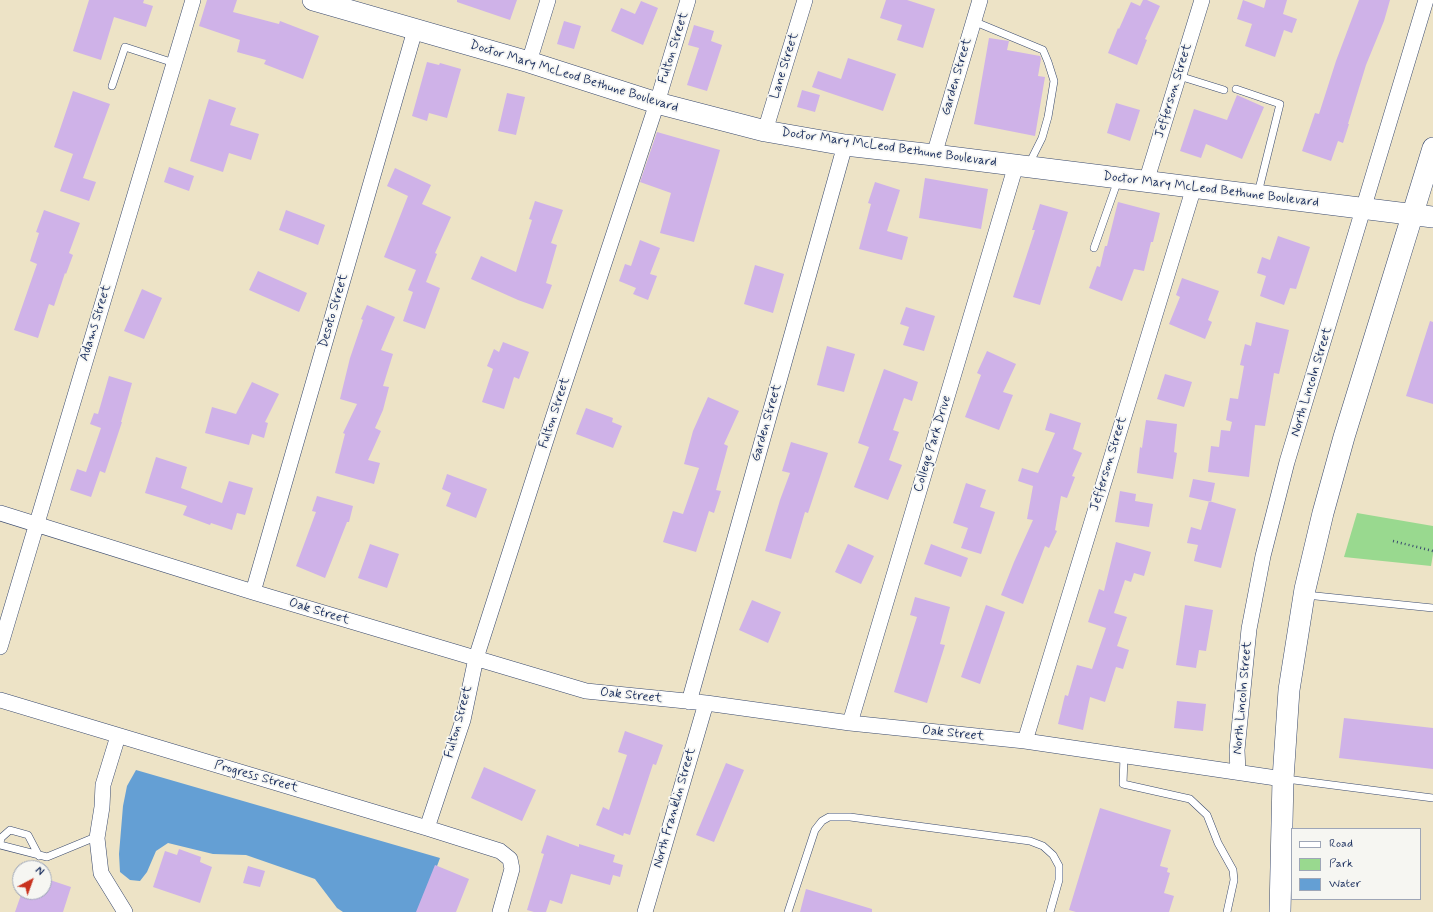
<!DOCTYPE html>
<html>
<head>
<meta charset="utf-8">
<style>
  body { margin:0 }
  #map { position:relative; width:1433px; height:912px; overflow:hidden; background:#ede3c6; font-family:Mynerve,sans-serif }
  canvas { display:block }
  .legend { position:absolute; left:1291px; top:828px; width:130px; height:72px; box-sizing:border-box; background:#f6f6f2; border:1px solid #9ea6b7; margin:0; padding:5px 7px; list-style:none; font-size:12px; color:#1b2f5e }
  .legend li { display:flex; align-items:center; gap:8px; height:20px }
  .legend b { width:20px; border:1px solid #9ea6b7 }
  .north { position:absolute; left:12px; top:860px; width:40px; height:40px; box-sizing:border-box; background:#f6f6f2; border:1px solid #9ea6b7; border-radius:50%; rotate:41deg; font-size:11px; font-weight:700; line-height:16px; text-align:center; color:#1b2f5e }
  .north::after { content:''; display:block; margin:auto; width:14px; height:18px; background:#c8321e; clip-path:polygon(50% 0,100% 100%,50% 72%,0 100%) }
</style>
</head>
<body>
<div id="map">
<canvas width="1433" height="912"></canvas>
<ul class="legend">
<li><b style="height:5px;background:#fff"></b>Road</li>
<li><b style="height:11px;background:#99d98f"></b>Park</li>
<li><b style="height:11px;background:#649fd4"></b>Water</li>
</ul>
<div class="north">N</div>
</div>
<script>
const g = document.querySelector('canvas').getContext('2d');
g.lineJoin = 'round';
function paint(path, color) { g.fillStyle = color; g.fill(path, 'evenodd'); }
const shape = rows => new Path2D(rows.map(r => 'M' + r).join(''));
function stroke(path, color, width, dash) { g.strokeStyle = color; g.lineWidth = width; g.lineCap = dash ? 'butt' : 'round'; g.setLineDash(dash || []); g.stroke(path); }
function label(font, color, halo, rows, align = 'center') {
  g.font = font + ' Mynerve,sans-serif'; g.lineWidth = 3.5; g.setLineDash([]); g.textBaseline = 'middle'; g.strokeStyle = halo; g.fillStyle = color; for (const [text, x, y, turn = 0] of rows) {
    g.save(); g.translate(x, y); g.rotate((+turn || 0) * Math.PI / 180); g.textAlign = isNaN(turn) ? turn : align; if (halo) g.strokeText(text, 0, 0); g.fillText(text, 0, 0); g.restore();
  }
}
const green = shape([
  [1357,513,1433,526,1433,554,1431,566,1344,557]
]);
const water = shape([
  [136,770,440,858,420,912,343,912,337,908,315,879,246,855,213,854,168,843,156,851,147,872,140,881,130,880,120,872,119,854,123,806,127,786]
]);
const building = shape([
  [89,0,144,0,143,3,153,6,146,27,114,17,101,60,73,51],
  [207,0,237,0,233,12,279,24,280,21,319,36,303,79,264,64,266,60,237,52,240,40,199,26],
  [457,0,517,0,510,20,457,2],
  [886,0,907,0,935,9,923,48,897,40,902,25,880,18],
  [1143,0,1147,0,1160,6,1145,39,1147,40,1137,65,1108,53,1118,28,1119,29,1131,2,1140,6],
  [1243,0,1264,8,1266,0,1287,0,1283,14,1297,19,1292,33,1284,30,1275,57,1245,46,1252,24,1237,19],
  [1359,0,1390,0,1384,21,1366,65,1348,124,1349,124,1343,143,1338,141,1331,161,1302,151,1315,113,1319,114,1336,61],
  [641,1,658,8,643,45,611,31,621,8,635,14],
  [564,21,581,26,574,49,557,44],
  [694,25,714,31,711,41,722,45,707,91,687,85,699,48,688,45],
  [989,38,1009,41,1007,50,1040,56,1041,59,1038,76,1045,77,1035,136,974,124],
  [848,58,896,74,883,111,812,87,818,71,841,79],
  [427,62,439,65,440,63,461,69,447,118,429,113,427,121,412,116],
  [802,90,820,95,815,112,797,107],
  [73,91,110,104,83,178,96,182,89,201,60,191,73,154,54,147],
  [507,93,525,97,516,135,498,131],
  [1237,95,1264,107,1242,159,1206,144,1201,158,1180,151,1194,109,1227,120],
  [209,99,236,108,230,125,259,134,251,160,229,153,223,172,190,161],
  [1116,103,1140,110,1130,141,1107,133],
  [657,132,720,150,694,242,660,233,671,193,640,182],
  [169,167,194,176,189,191,164,182],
  [395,168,431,185,422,204,451,217,435,253,437,254,426,282,440,288,425,329,403,321,413,292,408,290,416,270,384,257,408,196,387,186],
  [925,178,988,189,981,229,919,218],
  [875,182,900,190,887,231,908,237,902,260,859,249,871,204,868,203],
  [535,201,563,210,551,243,557,245,546,283,552,285,543,309,518,300,471,279,481,256,516,272,532,220,529,219],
  [1118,202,1160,213,1153,242,1151,242,1144,271,1134,269,1122,301,1089,288,1097,266,1100,267,1105,246,1107,246],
  [1040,204,1068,212,1040,305,1013,297,1035,230,1032,230],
  [44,210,80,223,69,253,73,255,66,274,65,273,54,306,49,304,38,338,14,330,37,264,30,261,39,233,36,232],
  [286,210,325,225,318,245,279,230],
  [1278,236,1310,247,1296,289,1290,288,1284,305,1260,296,1266,276,1257,273,1262,257,1270,260],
  [640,240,660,248,650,274,657,276,648,300,633,294,636,288,619,281,625,264,631,266],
  [755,265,784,274,773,313,744,304],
  [258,271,307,293,299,312,249,290],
  [1182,278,1219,291,1208,320,1212,322,1205,339,1169,324,1180,297,1176,295],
  [142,289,162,298,144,339,124,331],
  [367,305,395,317,381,350,393,354,383,386,389,387,383,410,375,428,381,431,368,460,380,463,374,484,335,473,345,434,343,433,357,404,340,399,350,358,363,320,361,319],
  [906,307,935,316,924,351,903,345,909,327,900,324],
  [1430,321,1433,322,1433,404,1406,396],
  [1256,322,1289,330,1279,374,1274,373,1265,426,1255,425,1249,477,1208,472,1211,446,1219,447,1221,430,1230,431,1232,422,1226,420,1230,398,1238,399,1244,366,1240,365,1245,344,1251,346],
  [503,342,529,352,519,379,514,377,504,409,482,402,493,369,487,366,494,349,499,352],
  [827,346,855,354,844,392,817,385],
  [987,351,1016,364,1003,392,1013,395,999,430,965,417,981,375,977,373],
  [884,369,918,382,912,401,904,398,893,430,899,432,889,460,902,465,888,500,854,487,869,447,858,443],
  [1165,374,1192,382,1184,407,1157,399],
  [109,376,132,383,121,422,122,422,105,473,100,471,91,497,70,490,77,469,86,472,101,428,90,424,94,413,98,414],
  [252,382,279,394,265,422,268,423,264,438,252,434,249,445,205,433,212,407,236,414],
  [708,397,739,411,724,444,728,446,716,490,721,491,714,513,709,511,696,552,663,542,673,511,683,514,699,468,684,464,693,431],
  [586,408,613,418,612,422,622,426,613,448,576,434],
  [1050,413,1081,423,1073,449,1082,453,1072,476,1075,477,1067,498,1061,496,1055,530,1057,531,1049,548,1045,546,1023,604,1001,595,1014,562,1033,520,1027,519,1033,486,1018,481,1022,468,1038,473,1055,433,1045,430],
  [1146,420,1177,424,1174,452,1177,453,1173,479,1137,473,1140,447,1142,448],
  [791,442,828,453,808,513,805,512,791,559,765,551,780,500,790,473,782,471],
  [156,457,187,467,181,488,222,503,229,481,253,488,245,515,237,513,232,530,211,523,210,525,183,515,187,506,145,493],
  [447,474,487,489,476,518,446,506,451,493,442,489],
  [1193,479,1215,483,1211,502,1189,497],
  [966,483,986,490,980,507,995,512,981,554,961,548,968,528,953,523],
  [1120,491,1136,494,1135,501,1153,504,1149,527,1115,522],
  [317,496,353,506,349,522,347,522,325,578,296,566,316,512,312,511],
  [1209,501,1236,509,1221,568,1194,561,1198,545,1187,543,1191,527,1201,530],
  [1116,542,1151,552,1144,576,1134,573,1131,582,1125,580,1114,613,1127,617,1117,646,1129,650,1123,669,1116,667,1105,702,1090,697,1083,730,1058,724,1065,695,1068,696,1077,665,1092,669,1106,628,1088,622,1099,589,1104,591],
  [370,544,399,554,387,588,358,578],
  [848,544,874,556,861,584,835,572],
  [931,544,968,558,961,577,924,564],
  [915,597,950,607,940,644,945,645,927,703,894,692,917,617,910,615],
  [752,600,781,612,768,643,739,630],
  [986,605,1005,612,980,684,961,677],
  [1185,605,1213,610,1206,651,1199,650,1196,668,1176,665],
  [1177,701,1206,704,1203,731,1174,728],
  [1344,718,1433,728,1433,769,1339,758],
  [625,731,663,745,656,765,653,764,630,835,624,833,623,836,596,825,603,807,609,810,627,755,618,752],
  [726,763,744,770,714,842,696,835],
  [484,767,536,790,522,821,471,798],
  [1100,808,1171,830,1160,866,1168,868,1167,872,1170,873,1164,893,1174,896,1169,912,1076,912,1069,910],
  [547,835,579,847,579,844,615,855,613,862,623,865,620,877,613,875,610,885,571,874,562,904,550,900,546,912,534,912,527,910,544,854,541,853],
  [179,849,201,857,200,862,212,867,200,903,153,887,165,851,177,855],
  [435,865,469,879,456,912,416,912],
  [248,866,265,871,260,887,243,883],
  [44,878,71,887,63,912,15,912,22,892,44,892],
  [806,889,872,909,872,912,800,912]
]);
const path = shape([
  [1393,541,1433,551]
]);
const lane = shape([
  [973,21,1043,50,1048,62,1054,81,1048,117,1042,138,1029,164],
  [1179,76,1224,90],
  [112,86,125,47,174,63],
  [1236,89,1280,104,1258,193],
  [1094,248,1118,180],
  [1306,595,1433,608],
  [1124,756,1123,784,1190,799,1207,815,1218,843,1233,870,1234,880,1227,912],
  [1286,779,1433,798],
  [0,843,1,838,10,830,28,835,39,856],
  [0,845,47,857,98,836],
  [788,912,815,830,822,821,829,817,850,817,1030,841,1043,846,1053,855,1059,866,1059,880,1050,912]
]);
const street = shape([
  [529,62,548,0],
  [765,131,805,0],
  [934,155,980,0],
  [1146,182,1202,0],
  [0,513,253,592,586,691,706,703,850,723,1025,741,1283,779],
  [253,592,415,30],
  [0,647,193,0],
  [0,700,427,828,500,851,510,859,512,869,500,912],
  [689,702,845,145],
  [850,723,1016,165],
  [118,736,103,785,102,807,97,838,101,873,125,912],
  [1025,741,1194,187],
  [1238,772,1237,750,1249,629,1263,556,1287,462,1426,0],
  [427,828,463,720,476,658,554,415,657,103,688,0],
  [645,912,706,703]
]);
const secondary = shape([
  [313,0,529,62,657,103,765,131,845,145,934,155,1433,217],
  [1280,912,1283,779,1289,690,1305,589,1323,513,1344,437,1433,148]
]);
const streetNames = [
  ["Fulton Street",674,48,-73],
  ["Lane Street",785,66,-73],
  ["Doctor Mary McLeod Bethune Boulevard",574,77,17],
  ["Garden Street",957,77,-74],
  ["Jefferson Street",1174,91,-73],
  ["Doctor Mary McLeod Bethune Boulevard",889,148,8],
  ["Doctor Mary McLeod Bethune Boulevard",1211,190,7],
  ["Desoto Street",334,311,-74],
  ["Adams Street",96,323,-73],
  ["North Lincoln Street",1312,382,-73],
  ["Fulton Street",555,413,-72],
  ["Garden Street",767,423,-74],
  ["College Park Drive",933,444,-73],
  ["Jefferson Street",1109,464,-73],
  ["Oak Street",319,612,17],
  ["Oak Street",631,696,6],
  ["North Lincoln Street",1243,698,-85],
  ["Fulton Street",459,722,-75],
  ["Oak Street",953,734,6],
  ["Progress Street",256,777,16],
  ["North Franklin Street",675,808,-74]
];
paint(green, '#99d98f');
paint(water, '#649fd4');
paint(building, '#cfb2e8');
stroke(lane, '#3a4a6e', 8);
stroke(street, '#3a4a6e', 16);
stroke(secondary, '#3a4a6e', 22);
stroke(path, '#3a4a6e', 2.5, [1, 3]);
stroke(lane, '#fff', 7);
stroke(street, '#fff', 15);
stroke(secondary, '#fff', 21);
label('13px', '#1b2f5e', '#f6f6f2', streetNames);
</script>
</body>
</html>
